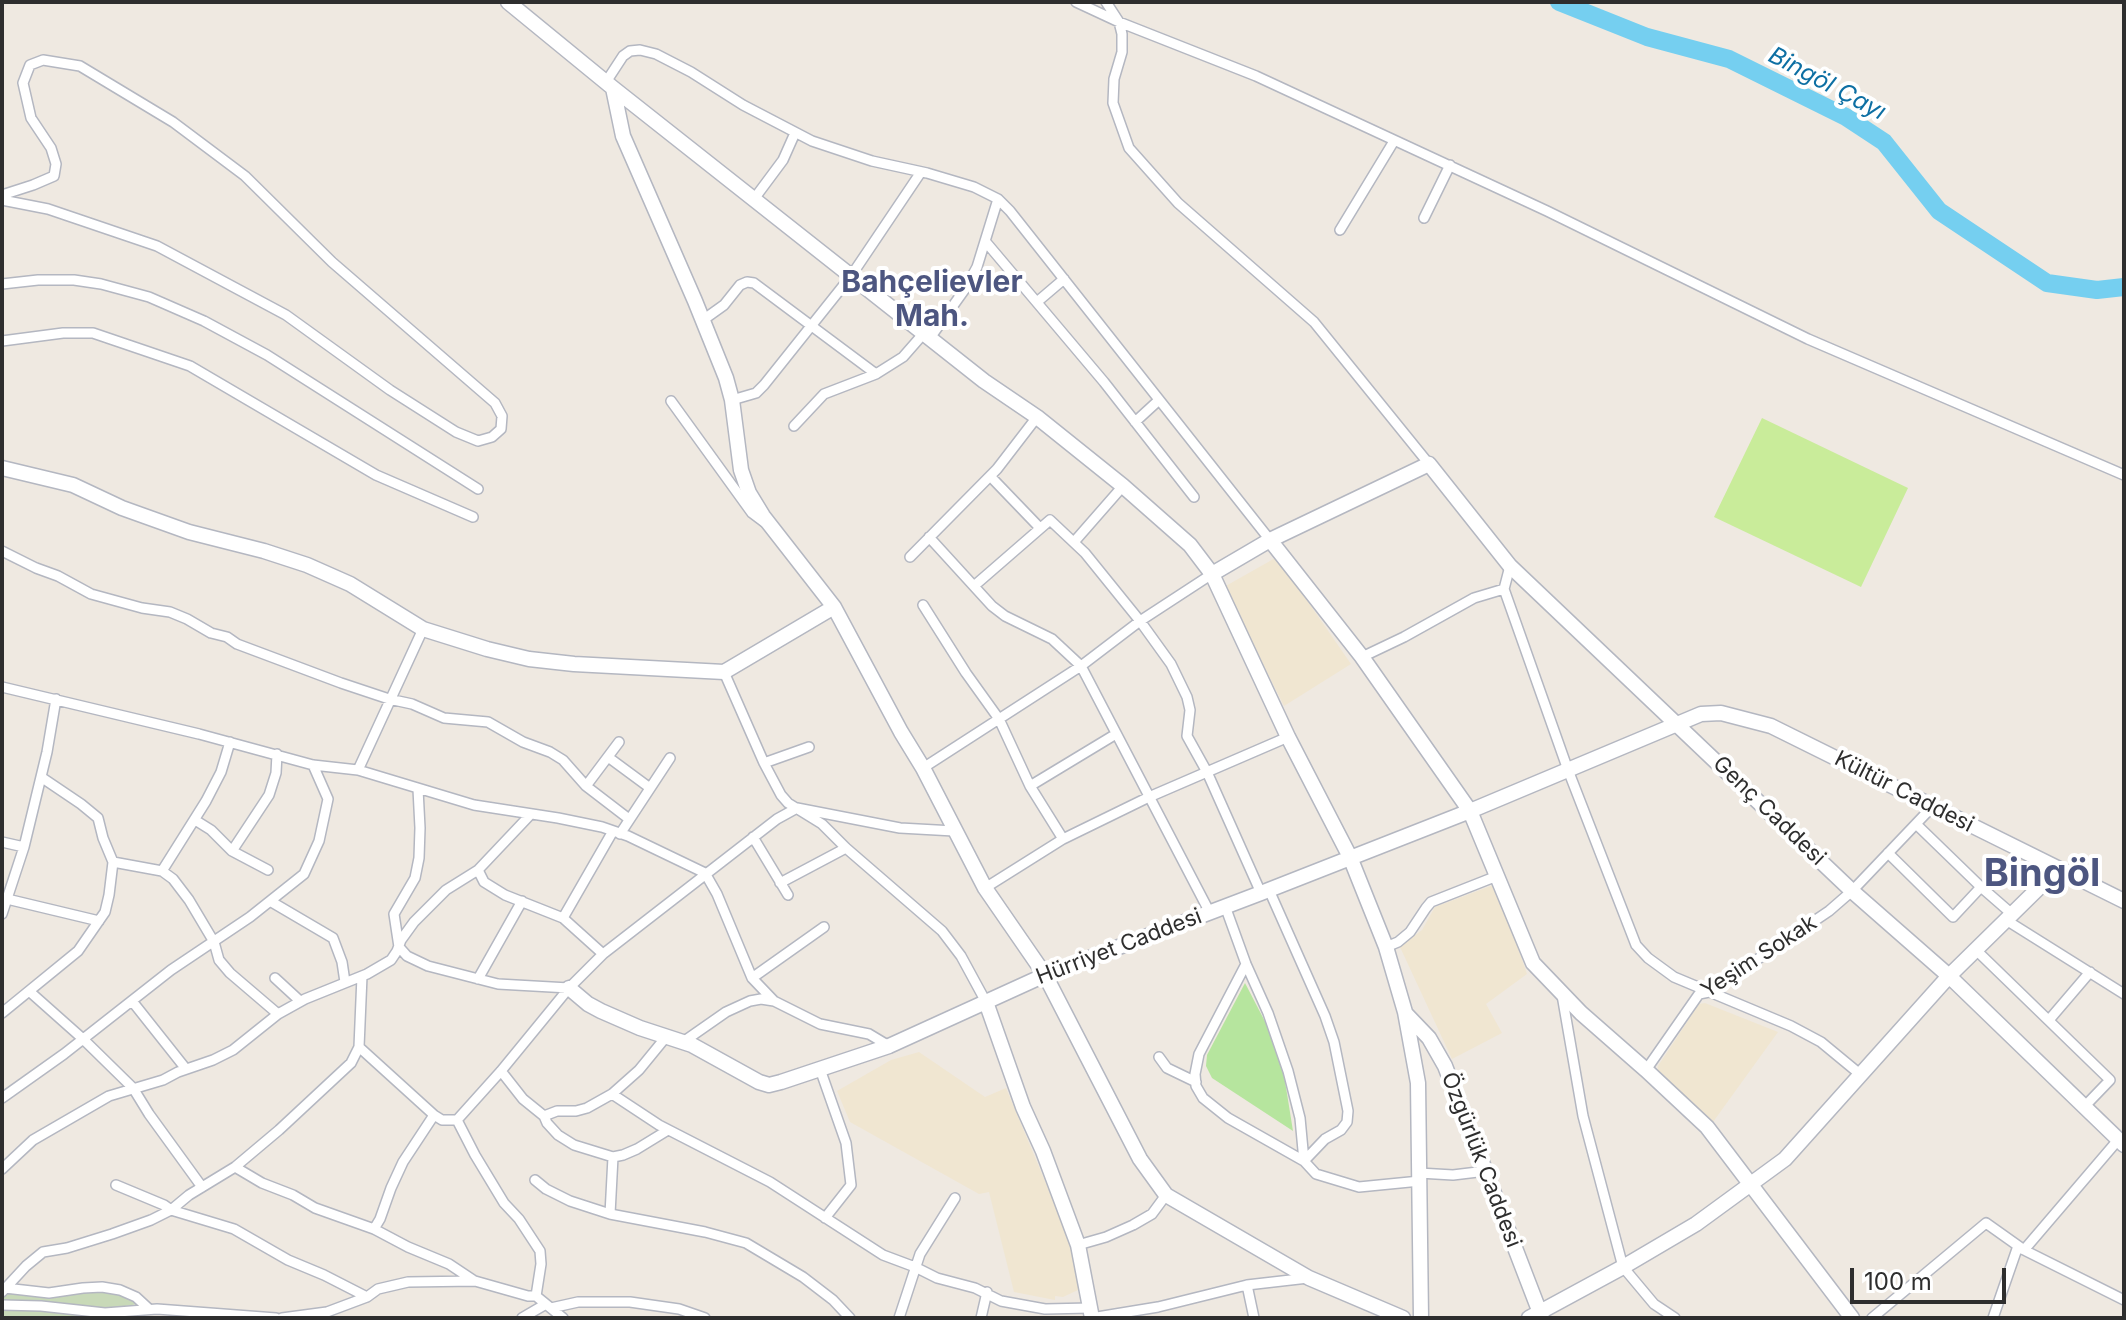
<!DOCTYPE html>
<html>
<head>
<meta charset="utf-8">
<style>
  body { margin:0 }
  #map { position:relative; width:2126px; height:1320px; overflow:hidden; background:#efe9e1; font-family:Inter,sans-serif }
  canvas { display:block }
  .frame { position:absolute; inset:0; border:4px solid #2e2e2e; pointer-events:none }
  .scale { position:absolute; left:1850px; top:1268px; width:156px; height:36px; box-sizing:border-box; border:4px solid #2e2e2e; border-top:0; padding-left:10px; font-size:24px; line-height:28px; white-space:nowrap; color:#2e2e2e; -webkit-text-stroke:6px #fff; paint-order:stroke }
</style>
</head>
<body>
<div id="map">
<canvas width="2126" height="1320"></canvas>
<div class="frame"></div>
<div class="scale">100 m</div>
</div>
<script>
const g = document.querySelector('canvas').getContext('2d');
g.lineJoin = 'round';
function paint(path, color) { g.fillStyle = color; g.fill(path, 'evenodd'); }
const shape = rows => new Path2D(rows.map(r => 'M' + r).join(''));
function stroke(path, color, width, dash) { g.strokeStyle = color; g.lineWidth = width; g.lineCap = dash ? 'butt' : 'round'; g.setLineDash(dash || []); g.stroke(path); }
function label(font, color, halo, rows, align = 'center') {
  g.font = font + ' Inter,sans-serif'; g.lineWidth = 8; g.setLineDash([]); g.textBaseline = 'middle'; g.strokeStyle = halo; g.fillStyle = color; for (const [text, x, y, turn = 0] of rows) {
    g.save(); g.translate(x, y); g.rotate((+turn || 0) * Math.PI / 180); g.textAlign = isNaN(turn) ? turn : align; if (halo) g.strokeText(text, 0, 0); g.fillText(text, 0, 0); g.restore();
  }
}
const education = shape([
  [1277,557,1351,664,1284,706,1224,587],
  [1496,884,1527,974,1486,1004,1502,1033,1452,1059,1400,947,1422,930,1435,907],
  [1705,1003,1778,1032,1713,1122,1657,1075,1658,1066,1699,1004],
  [919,1052,985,1097,1006,1088,1070,1241,1078,1275,1078,1290,1063,1297,1055,1296,1055,1300,1014,1292,989,1192,979,1194,850,1122,837,1091,891,1060]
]);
const green = shape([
  [1245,983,1271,1033,1284,1075,1293,1131,1212,1078,1206,1066,1207,1055]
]);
const cemetery = shape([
  [86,1290,114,1291,138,1304,101,1310,85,1306,43,1302,2,1302,2,1297,9,1294,22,1293,61,1297],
  [2,1310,36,1310,100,1318,2,1318]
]);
const pitch = shape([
  [1762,418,1908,488,1861,587,1714,517]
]);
const river = shape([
  [1559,2,1647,37,1729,59,1846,117,1884,142,1939,211,2047,283,2097,290,2124,287]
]);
const street = shape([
  [1076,2,1119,22,1256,76,1547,211,1808,339,2124,475],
  [1106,2,1119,22,1122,34,1122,52,1114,79,1113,103,1129,148,1178,203,1314,322,1429,464],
  [606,82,623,56,630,51,640,50,656,54,691,72,743,105,812,141,872,161,927,173,974,187,998,199,1010,211,1270,540],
  [2,195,33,185,54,176,56,164,51,148,31,118,23,83,30,65,43,60,80,66,173,122,245,176,332,262,495,403,502,416,501,429,492,437,478,441,456,432,390,390,286,315,157,246,48,209,2,200],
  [754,199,783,160,795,133],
  [1424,218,1450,165],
  [1340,230,1394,141],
  [985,241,1104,382,1194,497],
  [2,284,38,280,74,280,101,284,149,297,204,321,267,355,478,489],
  [1037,302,1064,279],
  [703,320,724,305,740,285,747,282,754,283,876,374],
  [930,338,965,289,977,267,998,199],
  [2,341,63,333,93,333,190,366,376,475,473,517],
  [732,400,756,393,764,385,851,276,921,172],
  [671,401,752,513,764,522],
  [1135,422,1159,400],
  [794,426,824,394,876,374,903,357,924,333],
  [990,476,1040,528],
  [929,537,992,606,1005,616,1052,639,1081,666,1209,911],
  [1074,542,1123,486],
  [2,551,36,568,58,576,91,594,142,608,170,612,187,619,211,633,227,637,237,644,341,683,389,699,412,704,444,718,488,722,523,742,550,752,563,760,586,786,629,819],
  [910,557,997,469,1037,417],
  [1510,566,1504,589,1568,770,1636,945,1648,958,1674,977,1791,1026,1821,1042,1861,1075],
  [974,586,1050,520,1085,553,1140,621,1171,664,1187,697,1190,710,1187,736,1207,772,1261,893],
  [923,605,966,673,999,719,1030,786,1063,839],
  [1362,657,1404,637,1474,598,1504,589],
  [724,672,764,763,781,795,788,803,822,824,846,848,942,931,961,956,986,1002],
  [2,687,199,734,313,765,358,770,474,805,558,818,602,827,628,836,705,873,717,894,752,978,774,1001],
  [608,757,650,788],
  [764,763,809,747],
  [923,768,1081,666,1140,621,1212,574],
  [358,770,423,629],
  [586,786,619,742],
  [1030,786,1116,734],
  [418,789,420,828,419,858,415,878,394,914,399,947,407,956,428,966,498,984,569,988],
  [195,820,211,830,232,851,268,870],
  [1916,824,1981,887,2012,914],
  [620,834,670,758],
  [753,837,788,895],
  [2,842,24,847],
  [232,851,269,795,276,773,277,754],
  [1888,853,1953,917,1981,887],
  [113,862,162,871,173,879,189,900,214,942,219,960,230,973,278,1014],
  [478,870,484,882,505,895,563,918,603,954],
  [162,871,206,801,221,772,230,742],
  [780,883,846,848],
  [985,888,1063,839,1149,797,1288,737],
  [1269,890,1325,1016,1334,1042,1348,1111,1347,1122,1341,1130,1325,1139,1304,1161],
  [7,899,99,921],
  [270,901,333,938,342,962,345,982],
  [1225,906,1246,964,1268,1013,1288,1071,1300,1118,1304,1161],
  [2,914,24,847,47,752,56,699],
  [563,918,613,831],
  [2006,920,2124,994],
  [1386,947,1398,942,1410,932,1426,908,1431,902,1497,876],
  [1976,950,2110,1080,2084,1107],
  [1246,964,1199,1054,1195,1074,1196,1086,1203,1098,1228,1118,1304,1161,1316,1174,1359,1187,1420,1181],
  [275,978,300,1001],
  [752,978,824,927],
  [478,979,522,901],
  [29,991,83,1039,133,1088,149,1114,202,1187],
  [1562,995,1583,1116,1623,1267,1654,1304,1675,1318],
  [132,1001,186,1069],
  [2,1013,78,951,105,912,109,895,113,862,103,838,98,818,81,804,41,777],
  [2049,1020,2090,972],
  [683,1042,726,1012,750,1001,761,999,774,1001,820,1024,869,1034,889,1046],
  [359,1047,434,1115,442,1120,457,1120,501,1071,569,988,603,954,777,819,797,808,900,828,954,831],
  [1159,1057,1167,1068,1196,1082],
  [820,1069,846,1143,851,1185,825,1218],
  [1646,1070,1699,994,1709,992,1829,911,1852,891,1933,806],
  [501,1071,523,1099,544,1116,557,1111,576,1111,587,1108,612,1094,639,1070,666,1037],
  [612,1094,659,1125,770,1182,883,1255,915,1267,937,1278,975,1288,1001,1301,1045,1309,1090,1308],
  [2,1098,64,1054,171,970,250,917,304,874,319,841,328,799,313,765],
  [544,1116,547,1123,558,1135,574,1145,613,1157,623,1155,637,1149,668,1130],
  [235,1167,262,1183,293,1195,315,1208,374,1229,408,1247,449,1264,473,1280],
  [2,1169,33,1140,109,1096,163,1080,178,1072,213,1060,233,1050,278,1014,305,999,367,974,391,960,397,951,401,940,414,922,446,890,478,870,531,814],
  [1419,1173,1453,1175,1486,1171],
  [535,1180,546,1189,570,1201,610,1214,705,1232,746,1243,803,1277,833,1300,850,1318],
  [116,1185,164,1205,171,1210,234,1229,288,1260,324,1275,367,1297],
  [610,1214,613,1157],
  [374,1229,380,1219,391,1188,403,1162,434,1115],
  [1078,1245,1106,1237,1133,1225,1152,1214,1166,1195],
  [2024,1250,2118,1140],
  [1247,1285,1254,1318],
  [5,1288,49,1293,83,1288,102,1287,120,1290,136,1297,149,1309],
  [2,1292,26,1266,43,1252,67,1248,112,1234,151,1220,171,1210,189,1195,235,1167,279,1130,351,1063,359,1047,362,976],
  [536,1296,563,1318],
  [2,1305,41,1306,105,1313,157,1309,276,1318],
  [551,1308,578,1302,630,1302,679,1309,705,1318],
  [282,1318,327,1312,367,1297,378,1289,408,1282,475,1281,528,1296,536,1296,541,1264,540,1251,519,1219,504,1203,475,1155,457,1120],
  [522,1318,546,1304],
  [899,1318,920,1254,955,1198],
  [981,1318,987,1292],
  [1091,1318,1158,1307,1247,1285,1308,1278],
  [1872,1318,1986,1223,2024,1250,2124,1300],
  [1993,1318,2018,1246]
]);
const secondary = shape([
  [508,2,613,88,984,381,1037,417,1123,486,1190,545,1212,574,1288,737,1350,857,1386,947,1405,1012,1418,1083,1421,1318],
  [613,88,623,136,695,301,726,378,732,400,741,470,749,493,763,516,834,607,901,732,923,768,985,888,1045,975,1140,1159,1166,1195,1309,1278,1403,1318],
  [2,468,73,485,122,508,189,532,264,551,307,565,350,584,423,629,487,649,529,659,574,664,724,672,834,607],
  [1270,540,1362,657,1470,811,1533,963,1581,1013,1646,1070,1707,1127,1852,1318],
  [1212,574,1270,540,1429,464,1510,566,1852,891,1949,976,2124,1145],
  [569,988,588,1004,601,1011,640,1028,692,1045,759,1082,769,1085,781,1082,889,1046,1045,975,1261,893,1470,811,1701,714,1721,713,1771,726,2124,901],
  [986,1002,1023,1107,1043,1151,1078,1245,1092,1318],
  [1406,1014,1429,1038,1445,1066,1542,1318],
  [1529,1318,1623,1267,1696,1224,1785,1159,1949,976,2058,869]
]);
const streetNames = [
  ["Kültür Caddesi",1904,792,27],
  ["Genç Caddesi",1769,811,44],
  ["Hürriyet Caddesi",1119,947,-21],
  ["Yeşim Sokak",1759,957,-33],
  ["Özgürlük Caddesi",1481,1160,69]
];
const waterNames = [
  ["Bingöl Çayı",1827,84,28]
];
const districtNames = [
  ["Bahçelievler",932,283],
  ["Mah.",932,317]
];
const townNames = [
  ["Bingöl",2042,875]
];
paint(education, '#f0e6d1');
paint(green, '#b6e59e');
paint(cemetery, '#c8d9b8');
paint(pitch, '#c9ec9a');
stroke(river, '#75cff0', 18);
stroke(street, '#b4b7c1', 12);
stroke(secondary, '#b4b7c1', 17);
stroke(street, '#fff', 9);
stroke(secondary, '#fff', 14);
label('22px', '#2e2e2e', '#fff', streetNames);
label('italic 24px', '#0d6fa3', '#fff', waterNames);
label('bold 30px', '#4d5680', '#fff', districtNames);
label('bold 38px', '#4d5680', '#fff', townNames);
</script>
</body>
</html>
